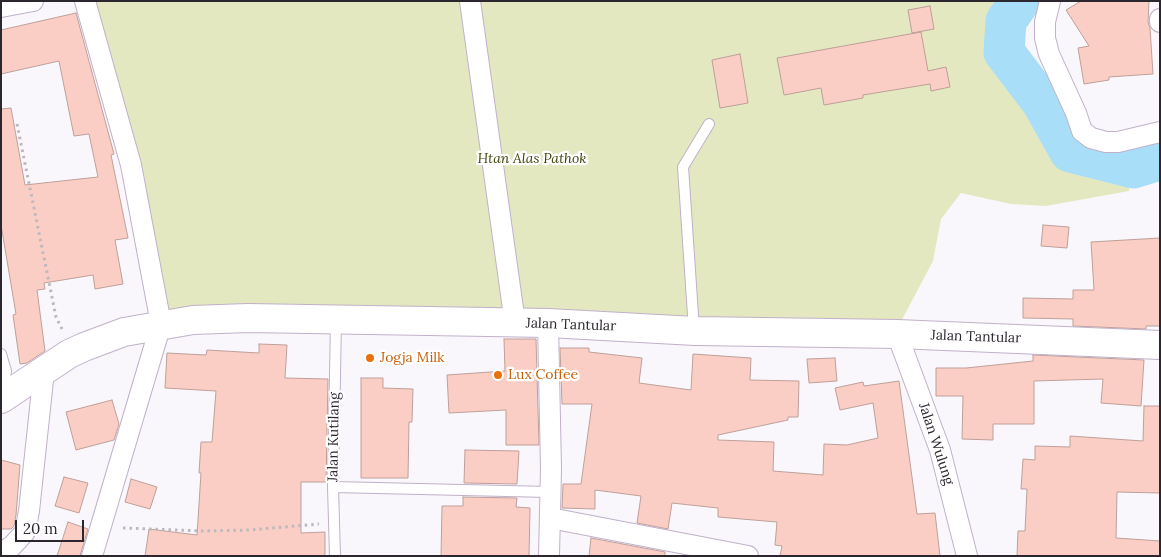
<!DOCTYPE html>
<html>
<head>
<meta charset="utf-8">
<style>
  body { margin:0 }
  #map { position:relative; width:1161px; height:557px; overflow:hidden; background:#faf7fc; font-family:Lora,serif }
  canvas { display:block }
  .frame { position:absolute; inset:0; border:2px solid #2c262f; pointer-events:none }
  .scale { position:absolute; left:15px; top:520px; width:69px; height:22px; box-sizing:border-box; border:2px solid #2c262f; border-top:0; padding-left:6px; font-size:15px; line-height:18px; white-space:nowrap; color:#2c262f; -webkit-text-stroke:4px #fff; paint-order:stroke }
</style>
</head>
<body>
<div id="map">
<canvas width="1161" height="557"></canvas>
<div class="frame"></div>
<div class="scale">20 m</div>
</div>
<script>
const g = document.querySelector('canvas').getContext('2d');
g.lineJoin = 'round';
function paint(path, color) { g.fillStyle = color; g.fill(path, 'evenodd'); }
const shape = rows => new Path2D(rows.map(r => 'M' + r).join(''));
function stroke(path, color, width, dash) { g.strokeStyle = color; g.lineWidth = width; g.lineCap = dash ? 'butt' : 'round'; g.setLineDash(dash || []); g.stroke(path); }
function label(font, color, halo, rows, align = 'center') {
  g.font = font + ' Lora,serif'; g.lineWidth = 4.5; g.setLineDash([]); g.textBaseline = 'middle'; g.strokeStyle = halo; g.fillStyle = color; for (const [text, x, y, turn = 0] of rows) {
    g.save(); g.translate(x, y); g.rotate((+turn || 0) * Math.PI / 180); g.textAlign = isNaN(turn) ? turn : align; if (halo) g.strokeText(text, 0, 0); g.fillText(text, 0, 0); g.restore();
  }
}
const green = shape([
  [89,1,1014,1,1001,19,999,54,1038,105,1067,156,1132,173,1129,191,1046,206,1011,204,961,193,941,219,933,261,897,329,166,312]
]);
const river = shape([
  [1020,1,1006,21,1004,52,1042,102,1070,152,1133,168,1160,160]
]);
const building = shape([
  [1081,1,1149,1,1148,22,1150,28,1153,74,1109,77,1109,80,1084,84,1078,48,1089,46,1066,10,1081,1],
  [930,6,934,29,912,33,908,10,930,6],
  [76,13,114,154,111,155,128,238,115,240,123,284,95,289,93,275,44,283,45,289,37,290,45,351,27,363,20,364,13,315,16,314,1,225,1,109,11,108,25,185,98,177,89,134,74,136,59,61,1,74,1,30,76,13],
  [921,32,928,71,946,67,950,87,931,91,930,84,863,95,863,98,824,105,821,88,784,95,777,58,921,32],
  [740,54,748,103,720,108,712,60,740,54],
  [1043,225,1069,227,1067,248,1041,246,1043,225],
  [1160,238,1160,326,1146,326,1146,329,1073,326,1073,319,1023,318,1023,298,1073,299,1073,290,1094,290,1091,242,1160,238],
  [504,339,536,339,539,445,506,445,506,410,449,413,447,375,505,371,504,339],
  [259,344,287,345,285,378,328,379,326,482,301,482,301,533,325,532,325,556,145,556,149,529,197,535,201,473,199,473,201,442,212,442,216,391,165,388,167,353,206,355,207,350,259,353,259,344],
  [560,348,589,348,589,352,642,358,639,383,691,390,693,354,751,358,750,380,799,381,798,417,788,417,788,420,718,435,718,440,774,442,773,471,823,475,824,444,847,445,878,438,873,403,840,410,835,388,863,382,864,386,899,381,917,514,935,513,940,556,780,556,782,546,775,545,777,522,718,517,718,508,672,503,668,529,637,523,641,496,595,490,595,509,562,508,563,484,581,484,592,404,562,404,560,348],
  [1033,355,1144,360,1141,406,1101,403,1103,379,1034,381,1034,424,993,424,993,440,962,439,963,396,936,396,936,368,966,368,1033,361,1033,355],
  [835,358,837,381,809,383,807,359,835,358],
  [361,378,383,378,383,388,413,389,412,422,409,422,408,478,361,478,361,378],
  [112,400,119,424,114,440,76,450,66,412,112,400],
  [1144,406,1160,406,1160,493,1117,492,1116,538,1160,541,1160,556,1017,556,1018,531,1025,531,1027,489,1021,489,1023,459,1035,460,1035,446,1070,447,1070,436,1143,441,1144,406],
  [465,450,519,451,517,484,464,483,465,450],
  [1,460,20,465,16,515,14,526,11,529,1,529,1,460],
  [64,477,88,483,79,513,55,506,64,477],
  [131,479,157,487,150,509,125,502,131,479],
  [463,497,517,498,516,507,530,508,529,556,441,556,442,506,463,506,463,497],
  [68,522,88,529,80,556,57,556,68,522],
  [591,538,665,552,665,556,589,556,591,538]
]);
const path = shape([
  [17,124,56,317,62,329],
  [123,528,203,531,249,530,319,524]
]);
const lane = shape([
  [694,330,683,167,709,124],
  [1,354,6,371,3,392],
  [333,487,550,492],
  [335,556,333,487,336,319]
]);
const street = shape([
  [85,1,131,165,161,324,92,556],
  [470,1,515,323],
  [1050,1,1045,22,1045,38,1049,54,1076,113,1082,131,1091,138,1106,142,1118,142,1160,132],
  [1,7,33,1],
  [1160,19,1160,22],
  [548,323,551,469,549,556],
  [897,334,940,450,967,556],
  [550,518,748,556],
  [1,553,12,546,25,532,29,511,44,371]
]);
const secondary = shape([
  [1,399,69,354,84,347,124,332,193,320,248,318,548,323,695,331,897,334,1160,345]
]);
const markers = [
  [370,358,5,"#e8710a"],
  [498,375,5,"#e8710a"]
];
const parkNames = [
  ["Htan Alas Pathok",532,159]
];
const streetNames = [
  ["Jalan Tantular",571,325,2],
  ["Jalan Tantular",976,337,2],
  ["Jalan Kutilang",334,437,-89],
  ["Jalan Wulung",936,444,72]
];
const foodNames = [
  ["Jogja Milk",380,358],
  ["Lux Coffee",508,375]
];
paint(green, '#e3e8c1');
stroke(river, '#a9def8', 41);
paint(building, '#fbcec5');
stroke(building, '#be9f99', 1);
stroke(lane, '#c0b1c9', 12);
stroke(street, '#c0b1c9', 22);
stroke(secondary, '#c0b1c9', 30);
stroke(path, '#bcb8be', 3, [2.5, 4]);
stroke(lane, '#fff', 10);
stroke(street, '#fff', 20);
stroke(secondary, '#fff', 28);
for (const [x, y, r, color] of markers) { const dot = new Path2D(); dot.arc(x, y, r, 0, 2 * Math.PI); g.fillStyle = color; g.fill(dot); stroke(dot, '#fff', 2); }
label('italic 14px', '#41460c', '#fff', parkNames);
label('14px', '#2c262f', '#fff', streetNames);
label('14px', '#c56008', '#fff', foodNames, 'left');
</script>
</body>
</html>
